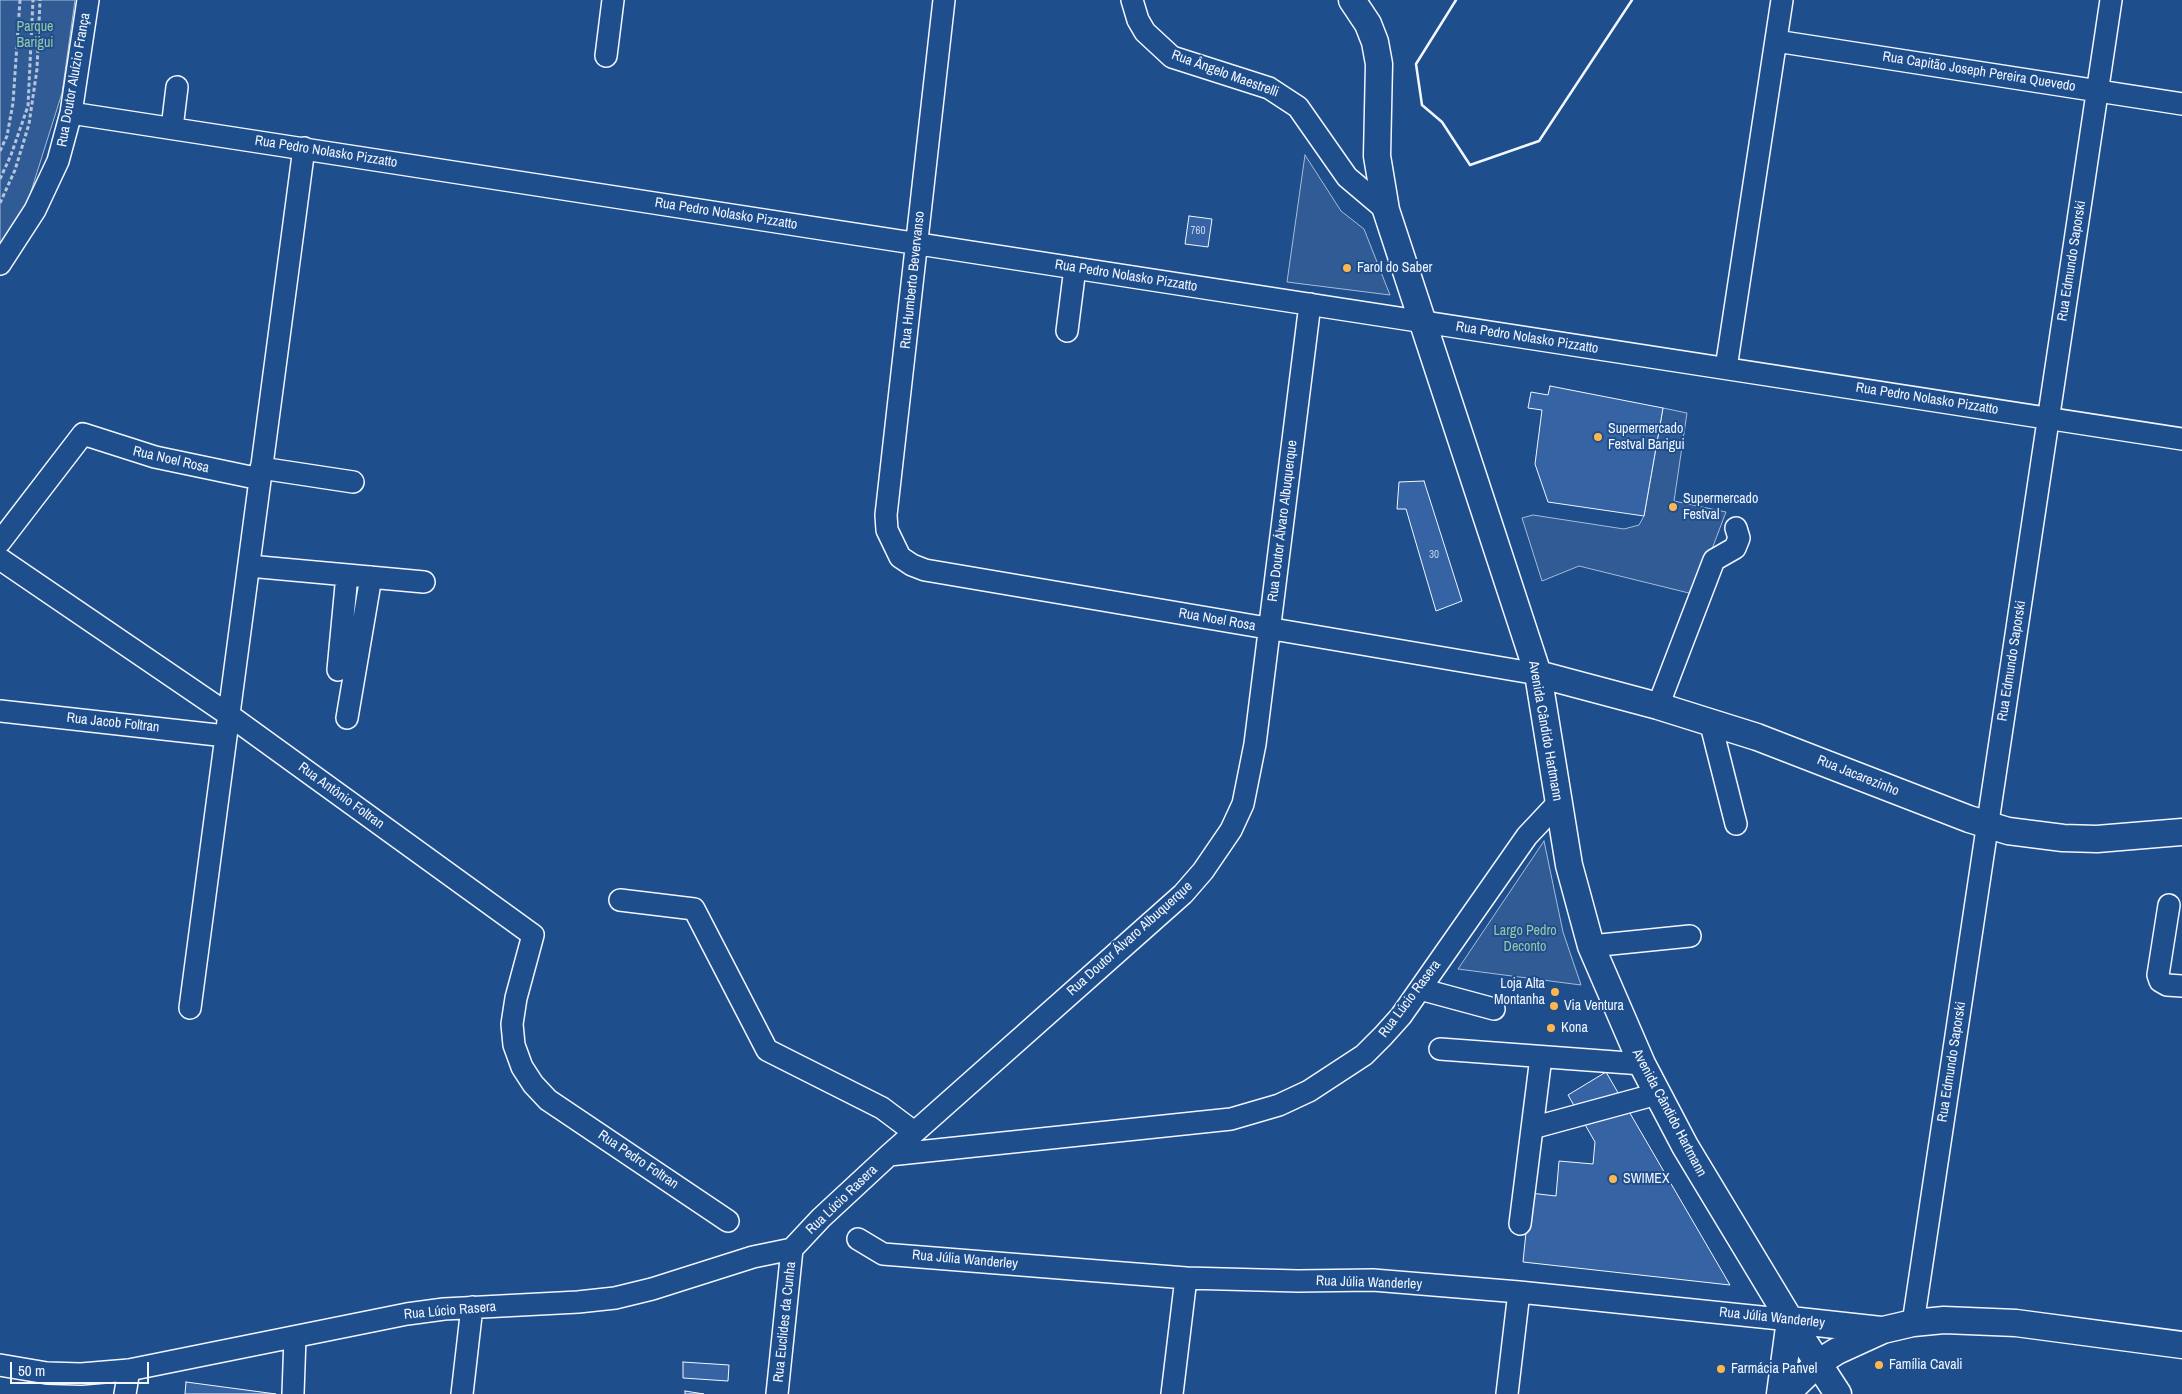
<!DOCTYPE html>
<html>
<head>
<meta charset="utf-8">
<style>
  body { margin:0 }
  #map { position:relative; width:2182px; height:1394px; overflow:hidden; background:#1f4e8c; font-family:"Archivo Narrow",sans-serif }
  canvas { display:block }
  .scale { position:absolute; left:10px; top:1362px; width:139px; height:22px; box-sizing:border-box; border:2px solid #f2f6ff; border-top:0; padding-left:6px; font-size:15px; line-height:18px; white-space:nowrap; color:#f2f6ff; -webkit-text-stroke:4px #1f4e8c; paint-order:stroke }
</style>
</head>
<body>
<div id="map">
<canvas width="2182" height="1394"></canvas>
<div class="scale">50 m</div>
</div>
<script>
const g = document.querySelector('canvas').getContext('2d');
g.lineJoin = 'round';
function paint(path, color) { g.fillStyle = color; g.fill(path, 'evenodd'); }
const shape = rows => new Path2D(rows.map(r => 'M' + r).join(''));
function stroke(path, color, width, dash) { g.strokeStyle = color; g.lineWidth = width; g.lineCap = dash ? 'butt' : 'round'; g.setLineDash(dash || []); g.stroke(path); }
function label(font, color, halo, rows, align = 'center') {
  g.font = font + ' "Archivo Narrow",sans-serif'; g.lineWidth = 4; g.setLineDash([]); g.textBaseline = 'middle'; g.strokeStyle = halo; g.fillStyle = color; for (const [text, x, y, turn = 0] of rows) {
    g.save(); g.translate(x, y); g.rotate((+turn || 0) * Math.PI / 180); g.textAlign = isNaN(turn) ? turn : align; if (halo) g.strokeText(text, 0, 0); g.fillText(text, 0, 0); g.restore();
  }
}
const built = shape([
  [0,0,75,0,62,93,28,201,0,243,0,0],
  [1305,155,1341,211,1364,229,1390,295,1287,282,1305,155],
  [1663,408,1687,413,1674,501,1726,512,1712,549,1697,595,1579,566,1542,581,1522,518,1533,515,1624,529,1639,525,1644,516,1663,408],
  [1544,841,1563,932,1581,985,1458,969,1544,841]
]);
const building = shape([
  [1189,216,1212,219,1208,247,1185,244,1189,216],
  [1550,386,1663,408,1644,516,1548,502,1535,464,1542,410,1528,408,1531,392,1548,395,1550,386],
  [1424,481,1462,601,1436,611,1406,509,1397,509,1399,482,1424,481],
  [1606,1072,1730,1285,1523,1262,1530,1193,1556,1196,1559,1161,1593,1164,1595,1142,1568,1095,1606,1072],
  [683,1362,729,1365,728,1381,683,1378,683,1362],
  [186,1382,276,1394,185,1394,186,1382],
  [685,1391,704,1394,685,1394,685,1391]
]);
const path = shape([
  [0,151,7,136,13,103,20,0],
  [0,179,11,155,28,106,33,0],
  [0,203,15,170,29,124,37,69,40,0]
]);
const minor = shape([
  [944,0,886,515,887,530,900,557,912,565,925,570,1538,674],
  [1132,0,1138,20,1145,32,1172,57,1269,88,1298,107,1347,177,1386,210],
  [1776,41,2182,104],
  [606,56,613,0],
  [71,113,2182,439],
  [172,128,177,87],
  [0,264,35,210,58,161,71,113,88,0],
  [1067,331,1075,268],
  [1726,368,1782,0],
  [261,468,353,482],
  [0,542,83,434,155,457,260,479],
  [0,559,229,715,533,935,516,998,512,1024,514,1045,522,1067,533,1084,548,1100,728,1221],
  [249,566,424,582],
  [338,670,347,575],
  [1658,706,1714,560,1735,548,1739,538,1736,528],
  [0,711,226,736],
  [347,718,371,577],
  [1710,721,1736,824],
  [620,900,694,909,767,1050,882,1108,914,1132],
  [2169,905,2158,975,2160,981,2167,985,2182,986],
  [1591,946,1690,936],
  [1420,989,1494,1009],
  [190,1008,304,148],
  [1440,1049,1642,1064],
  [1532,1128,1657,1094],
  [889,1155,1231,1119,1279,1105,1309,1091,1364,1055,1383,1036,1401,1016,1527,836,1558,803],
  [1520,1224,1541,1057],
  [858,1239,883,1254,1186,1278,1298,1281,1373,1280,1519,1292,1790,1320],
  [1913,1323,2111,0],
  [0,1365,47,1373,81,1374,129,1370,407,1314,444,1309,578,1302,615,1298,652,1289,753,1257,792,1249,821,1218,889,1155,1183,894,1203,871,1231,830,1243,804,1255,744,1310,304],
  [125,1394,129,1370],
  [293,1394,295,1337],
  [462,1394,472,1307],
  [777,1394,792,1249],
  [1172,1394,1186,1278],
  [1507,1394,1519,1292]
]);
const major = shape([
  [1352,0,1368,24,1375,42,1379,64,1377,156,1386,210,1538,674,1569,865,1591,946,1642,1064,1685,1146,1790,1320,1838,1394],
  [1538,674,1658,706,1757,737,1969,819,2008,831,2063,838,2097,839,2182,832],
  [1790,1320,1881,1330],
  [1780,1394,1790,1320],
  [1786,1394,1818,1363,1837,1351,1883,1330,1913,1323,1944,1320,2016,1323,2182,1345]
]);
const wall = shape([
  [1456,0,1416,64,1422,105,1442,122,1470,165,1539,141,1632,0]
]);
const markers = [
  [1347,268,5,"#ffb74d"],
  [1598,437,5,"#ffb74d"],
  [1673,507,5,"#ffb74d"],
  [1555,992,5,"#ffb74d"],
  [1554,1006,5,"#ffb74d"],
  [1551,1028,5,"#ffb74d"],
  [1613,1179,5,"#ffb74d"],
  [1879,1365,5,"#ffb74d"],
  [1721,1369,5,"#ffb74d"]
];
const numberNames = [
  ["760",1198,231],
  ["30",1434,555]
];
const parkNames = [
  ["Parque",35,27],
  ["Barigui",35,43],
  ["Largo Pedro",1525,931],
  ["Deconto",1525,947]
];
const streetNames = [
  ["Rua Capitão Joseph Pereira Quevedo",1979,72,9],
  ["Rua Ângelo Maestrelli",1225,74,20],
  ["Rua Doutor Aluízio França",74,80,-80],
  ["Rua Pedro Nolasko Pizzatto",326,152,9],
  ["Rua Pedro Nolasko Pizzatto",726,214,9],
  ["Rua Edmundo Saporski",2072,261,-81],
  ["Rua Pedro Nolasko Pizzatto",1126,276,9],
  ["Rua Humberto Bevervanso",913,280,-84],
  ["Rua Pedro Nolasko Pizzatto",1527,338,9],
  ["Rua Pedro Nolasko Pizzatto",1927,399,9],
  ["Rua Noel Rosa",171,460,13],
  ["Rua Doutor Álvaro Albuquerque",1283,521,-83],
  ["Rua Noel Rosa",1217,620,10],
  ["Rua Edmundo Saporski",2012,661,-81],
  ["Rua Jacob Foltran",113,723,6],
  ["Avenida Cândido Hartmann",1545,731,80],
  ["Rua Jacarezinho",1858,776,22],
  ["Rua Antônio Foltran",341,796,36],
  ["Rua Doutor Álvaro Albuquerque",1130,939,-42],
  ["Rua Lúcio Rasera",1410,999,-53],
  ["Rua Edmundo Saporski",1952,1062,-81],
  ["Avenida Cândido Hartmann",1669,1113,62],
  ["Rua Pedro Foltran",638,1160,34],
  ["Rua Lúcio Rasera",842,1200,-44],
  ["Rua Júlia Wanderley",965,1260,5],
  ["Rua Júlia Wanderley",1369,1283,2],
  ["Rua Lúcio Rasera",450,1311,-5],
  ["Rua Júlia Wanderley",1772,1318,6],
  ["Rua Euclides da Cunha",785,1322,-84]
];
const poiNames = [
  ["Farol do Saber",1357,268],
  ["Supermercado",1608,429],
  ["Festval Barigui",1608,445],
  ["Supermercado",1683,499],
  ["Festval",1683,515],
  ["Loja Alta",1545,984,"right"],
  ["Montanha",1545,1000,"right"],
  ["Via Ventura",1564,1006],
  ["Kona",1561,1028],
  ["SWIMEX",1623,1179],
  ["Família Cavali",1889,1365],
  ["Farmácia Panvel",1731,1369]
];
paint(built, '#305b95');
stroke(built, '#a8bbd7', 1);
paint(building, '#3563a3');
stroke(building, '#f2f6ff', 1);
stroke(minor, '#f2f6ff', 24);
stroke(major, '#f2f6ff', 29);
stroke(path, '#b3c4dc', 3, [4, 2.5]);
stroke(minor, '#1f4e8c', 21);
stroke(major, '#1f4e8c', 26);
stroke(wall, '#f2f6ff', 2.5);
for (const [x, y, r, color] of markers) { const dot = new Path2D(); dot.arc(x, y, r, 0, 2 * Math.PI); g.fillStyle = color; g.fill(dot); stroke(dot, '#1f4e8c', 2); }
label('11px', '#c3d1e8', null, numberNames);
label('14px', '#97c8a6', '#1f4e8c', parkNames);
label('14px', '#f2f6ff', '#1f4e8c', streetNames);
label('14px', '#f2f6ff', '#1f4e8c', poiNames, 'left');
</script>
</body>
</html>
